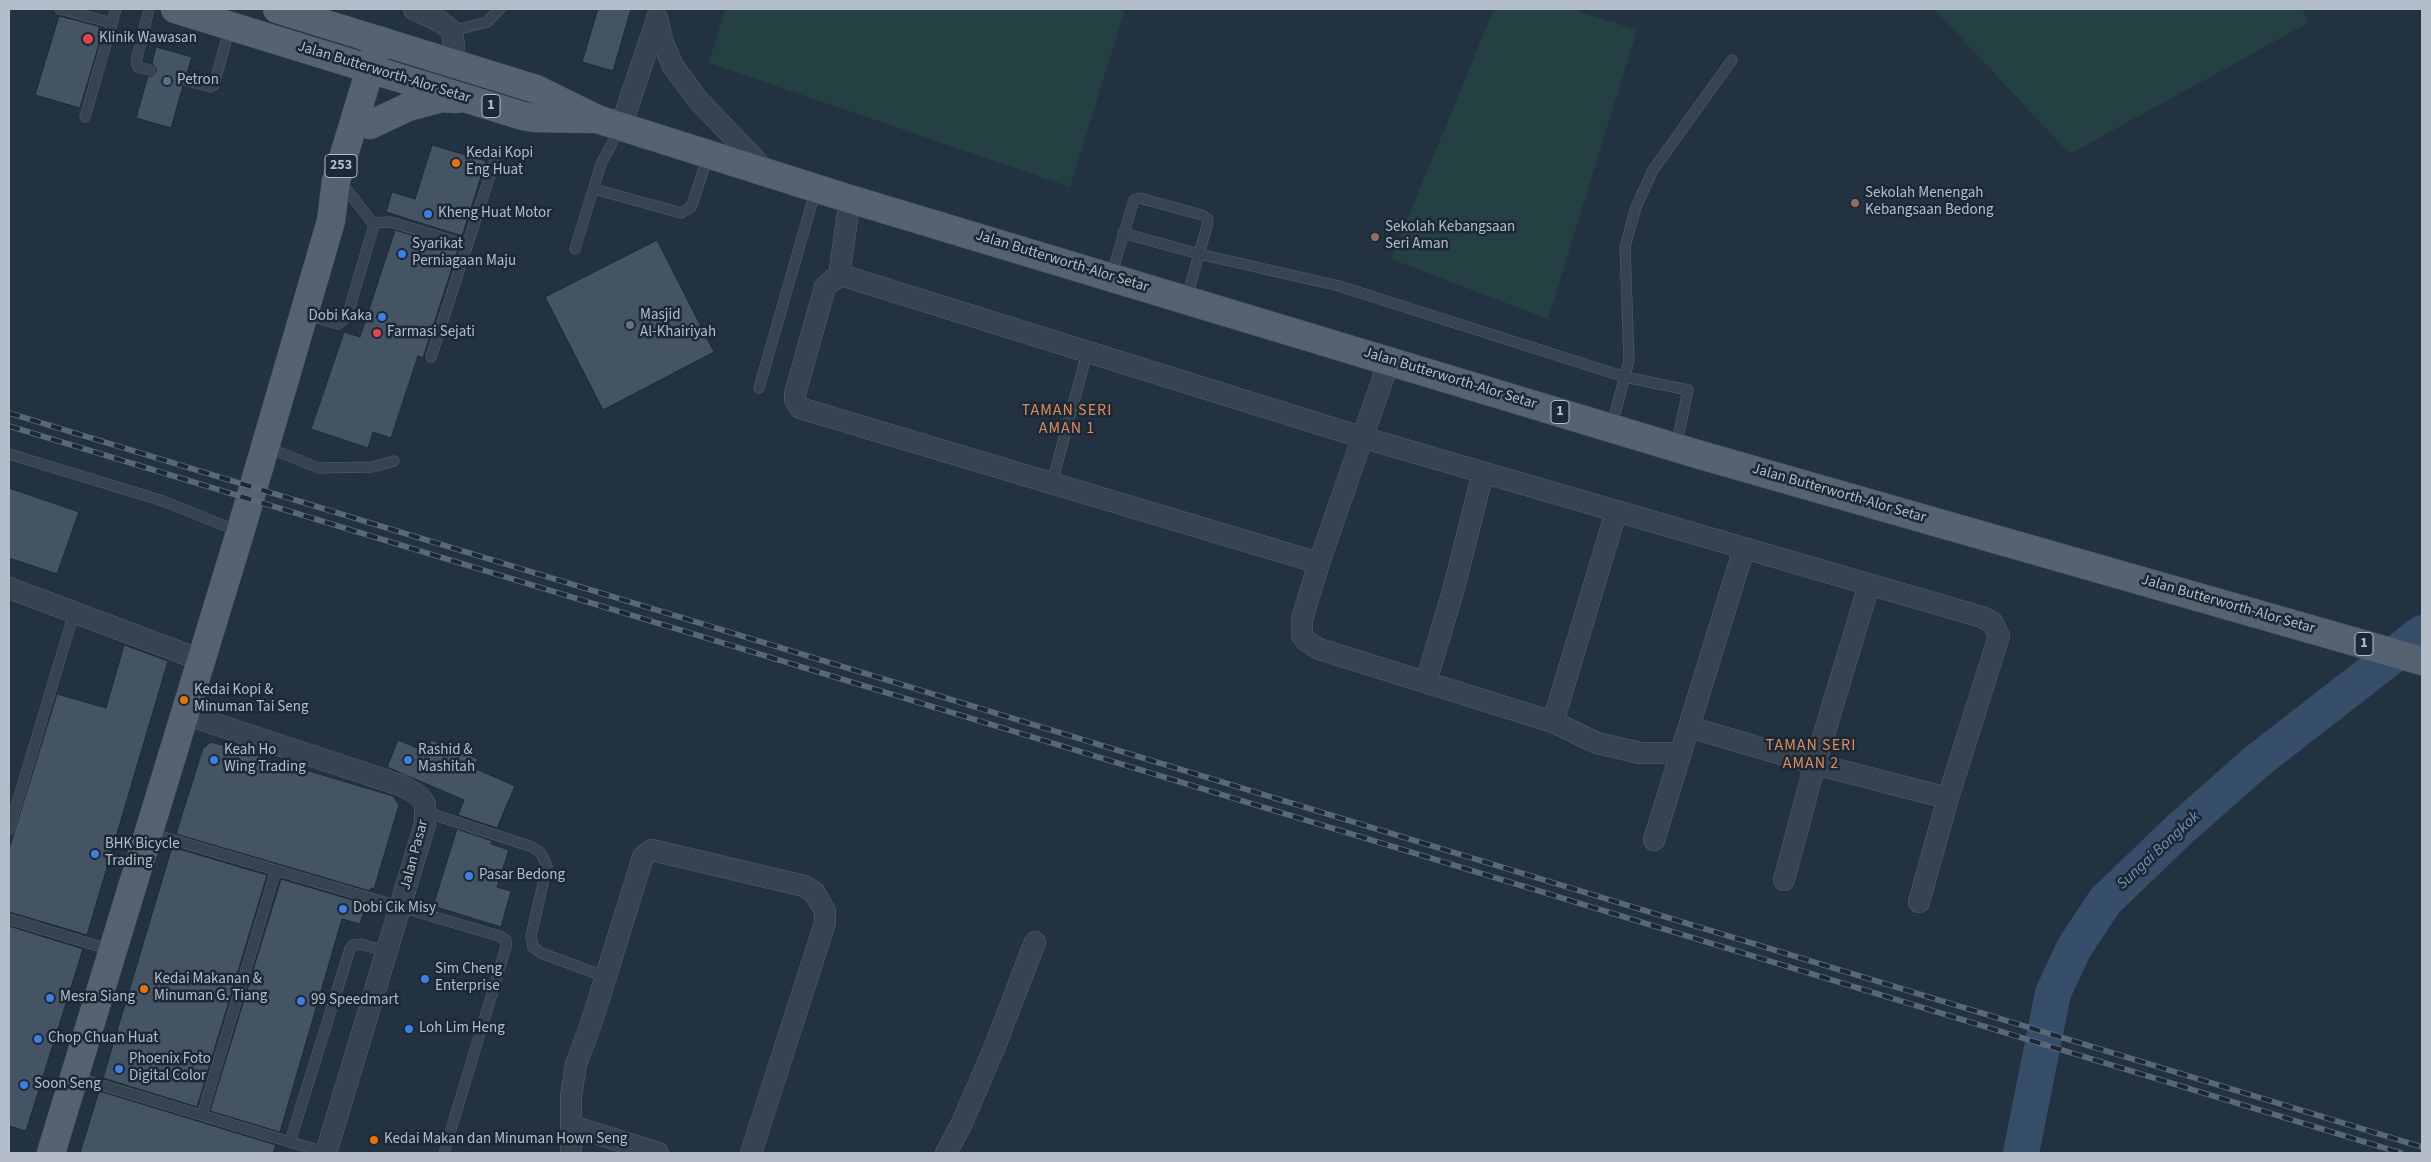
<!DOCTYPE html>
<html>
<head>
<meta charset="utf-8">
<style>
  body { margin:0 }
  #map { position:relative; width:2431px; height:1162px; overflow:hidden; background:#233241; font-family:"Source Sans 3",sans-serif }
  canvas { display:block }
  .frame { position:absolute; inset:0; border:10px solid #b4becb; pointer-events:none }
</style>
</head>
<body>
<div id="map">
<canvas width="2431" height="1162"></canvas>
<div class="frame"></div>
</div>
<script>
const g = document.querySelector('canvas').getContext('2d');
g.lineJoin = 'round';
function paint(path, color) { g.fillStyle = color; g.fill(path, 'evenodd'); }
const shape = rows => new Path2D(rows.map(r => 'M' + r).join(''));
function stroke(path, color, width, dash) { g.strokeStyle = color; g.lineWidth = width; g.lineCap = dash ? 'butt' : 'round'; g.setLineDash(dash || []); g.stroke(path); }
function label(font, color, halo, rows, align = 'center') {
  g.font = font + ' "Source Sans 3",sans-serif'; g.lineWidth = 5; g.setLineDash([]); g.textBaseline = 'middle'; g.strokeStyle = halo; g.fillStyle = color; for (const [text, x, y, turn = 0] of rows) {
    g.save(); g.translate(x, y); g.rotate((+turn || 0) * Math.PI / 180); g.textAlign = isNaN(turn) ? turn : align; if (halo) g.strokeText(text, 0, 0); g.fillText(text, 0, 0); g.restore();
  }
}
const green = shape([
  [725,9,1125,9,1070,187,709,63],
  [1494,9,1571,9,1637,30,1548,319,1391,259],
  [1934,9,2303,9,2308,23,2070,154]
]);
const river = shape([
  [2021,1153,2053,993,2074,948,2105,901,2179,830,2256,762,2422,633]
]);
const building = shape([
  [598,9,631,9,613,71,582,62,598,9],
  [59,16,98,26,102,34,80,108,35,95,59,16],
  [156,47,192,57,187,73,179,78,179,82,183,86,171,128,136,118,148,76,152,76,156,72,156,68,152,63,156,47],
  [432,145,486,161,462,236,386,212,392,192,415,199,432,145],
  [395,230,458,249,423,358,418,356,391,438,373,432,368,448,311,429,344,332,360,337,395,230],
  [657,240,714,352,603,410,545,297,657,240],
  [9,488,79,512,57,574,9,558,9,488],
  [124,645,168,661,87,935,9,912,9,849,57,694,106,708,124,645],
  [398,740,426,752,431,740,478,759,474,768,515,786,497,828,458,815,464,800,387,767,398,740],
  [211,742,393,796,399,805,374,889,371,888,370,891,176,834,203,748,211,742],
  [457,829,492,841,491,844,509,850,497,887,511,891,501,927,433,906,457,829],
  [172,847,267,875,197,1107,103,1078,172,847],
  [281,879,366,904,360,924,342,919,280,1132,210,1111,281,879],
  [9,926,83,949,26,1131,9,1126,9,926],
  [99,1091,276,1145,273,1153,80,1153,99,1091]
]);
const service = shape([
  [60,9,112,23],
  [149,9,136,62,138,67,150,70],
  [452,31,487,22,500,9],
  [185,80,210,87,214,85,230,27],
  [85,117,116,9],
  [594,189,681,213,691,207,693,202,708,156],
  [373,223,391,222,467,245],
  [1123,233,1199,254,1339,286,1625,377,1688,390,1676,447],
  [575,249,601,164,621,127],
  [1111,276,1134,200,1139,198,1202,215,1208,219,1207,226,1186,300],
  [304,314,338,324,347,317,374,225,348,191],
  [431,357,494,163],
  [759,388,816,189],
  [1611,428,1629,361,1625,247,1636,207,1653,170,1732,60],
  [266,447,319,468,372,467,394,461],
  [9,454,163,501,240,532],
  [1052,483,1087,353],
  [426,812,532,847,541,853,547,866,531,936,533,947,541,953,606,977],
  [9,830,74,613],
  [150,833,499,936,506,940,506,947,444,1153],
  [9,919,111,950],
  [75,1077,290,1142],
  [202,1115,276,870],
  [326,1152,290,1142,350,949,353,945,361,944,387,952]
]);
const minor = shape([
  [414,9,441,22,452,31,454,46,452,63],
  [657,18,663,43,673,66,698,100,767,172],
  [621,126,657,19],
  [850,199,839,276,830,282,825,287,795,394,795,400,800,408,1319,563],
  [839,276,844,276,1361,437,1982,617,1993,623,1999,636,1948,798,1919,902],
  [1389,361,1319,563,1302,619,1302,635,1306,641,1319,649,1553,722,1597,743,1640,753,1681,753],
  [9,588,201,660],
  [1426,682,1453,591,1483,473],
  [185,714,403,786,419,796,425,804,425,824,326,1153],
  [1553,722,1616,512],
  [1689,727,1815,764,1948,798],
  [1654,840,1744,548],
  [1784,880,1815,764,1869,585],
  [572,1126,658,1153],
  [571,1153,571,1096,576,1064,591,1024,643,857,652,850,804,886,814,892,825,911,825,923,751,1153],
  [946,1153,961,1125,995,1046,1035,942]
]);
const primary = shape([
  [175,9,523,116,534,118,590,119],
  [277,9,536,89,597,119,850,199,1697,454,2422,661],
  [370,125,408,107,442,98,457,99],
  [51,1153,240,533,331,221,336,181,379,40]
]);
const rail = shape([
  [9,413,2422,1147],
  [9,426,2401,1153]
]);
const markers = [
  [88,39,6,"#e0444e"],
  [167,81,5,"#5c6f8a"],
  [456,163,5,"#e8710a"],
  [1855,203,5,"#8d6e63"],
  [428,214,5,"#3f7fe0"],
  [1375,237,5,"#8d6e63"],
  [402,254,5,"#3f7fe0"],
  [382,317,5,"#3f7fe0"],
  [630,325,5,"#6b7280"],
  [377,333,5,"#e0444e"],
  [184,700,5,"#e8710a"],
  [214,760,5,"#3f7fe0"],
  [408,760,5,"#3f7fe0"],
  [95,854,5,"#3f7fe0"],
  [469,876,5,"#3f7fe0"],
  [343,909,5,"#3f7fe0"],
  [425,979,5,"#3f7fe0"],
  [144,989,5,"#e8710a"],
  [50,998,5,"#3f7fe0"],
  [301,1001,5,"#3f7fe0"],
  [409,1029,5,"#3f7fe0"],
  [38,1039,5,"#3f7fe0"],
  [119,1069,5,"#3f7fe0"],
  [24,1085,5,"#3f7fe0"],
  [374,1140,5,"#e8710a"]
];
const shields = [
  [491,106,18],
  [341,166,32],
  [1560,412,18],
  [2364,644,18]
];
const shieldNames = [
  ["1",491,106],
  ["253",341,166],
  ["1",1560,412],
  ["1",2364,644]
];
const poiNames = [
  ["Klinik Wawasan",99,39],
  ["Petron",177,81],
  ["Kedai Kopi",466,154],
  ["Eng Huat",466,171],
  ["Sekolah Menengah",1865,194],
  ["Kebangsaan Bedong",1865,211],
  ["Kheng Huat Motor",438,214],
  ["Sekolah Kebangsaan",1385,228],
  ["Seri Aman",1385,245],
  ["Syarikat",412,245],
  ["Perniagaan Maju",412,262],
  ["Masjid",640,316],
  ["Al-Khairiyah",640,333],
  ["Dobi Kaka",372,317,"right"],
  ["Farmasi Sejati",387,333],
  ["Kedai Kopi &",194,691],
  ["Minuman Tai Seng",194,708],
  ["Keah Ho",224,751],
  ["Wing Trading",224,768],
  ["Rashid &",418,751],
  ["Mashitah",418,768],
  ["BHK Bicycle",105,845],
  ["Trading",105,862],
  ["Pasar Bedong",479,876],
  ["Dobi Cik Misy",353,909],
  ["Sim Cheng",435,970],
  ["Enterprise",435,987],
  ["Kedai Makanan &",154,980],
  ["Minuman G. Tiang",154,997],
  ["Mesra Siang",60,998],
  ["99 Speedmart",311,1001],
  ["Loh Lim Heng",419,1029],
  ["Chop Chuan Huat",48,1039],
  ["Phoenix Foto",129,1060],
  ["Digital Color",129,1077],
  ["Soon Seng",34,1085],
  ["Kedai Makan dan Minuman Hown Seng",384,1140]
];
const streetNames = [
  ["Jalan Butterworth-Alor Setar",384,73,17],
  ["Jalan Butterworth-Alor Setar",1062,262,17],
  ["Jalan Butterworth-Alor Setar",1450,379,17],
  ["Jalan Butterworth-Alor Setar",1839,494,16],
  ["Jalan Butterworth-Alor Setar",2228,605,16],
  ["Jalan Pasar",415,855,-75]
];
const neighbourhoodNames = [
  ["TAMAN SERI",1067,411],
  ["AMAN 1",1067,429],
  ["TAMAN SERI",1811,746],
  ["AMAN 2",1811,764]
];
const waterNames = [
  ["Sungai Bongkok",2159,851,-43]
];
paint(green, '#254042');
stroke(river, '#364e69', 36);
paint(building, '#445465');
stroke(building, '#1e2a37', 1);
stroke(service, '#55616e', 11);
stroke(minor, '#55616e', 22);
stroke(primary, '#444f5c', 29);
stroke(service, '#374350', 10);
stroke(minor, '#374350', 21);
stroke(primary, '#556270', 28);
stroke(rail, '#596878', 5.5);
stroke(rail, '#1c2835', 4, [11]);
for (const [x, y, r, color] of markers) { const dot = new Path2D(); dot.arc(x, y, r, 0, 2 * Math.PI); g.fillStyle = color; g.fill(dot); stroke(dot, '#1c2835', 2); }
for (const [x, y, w] of shields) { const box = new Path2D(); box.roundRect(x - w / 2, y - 11.5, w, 23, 4); g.fillStyle = '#1c2835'; g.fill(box); stroke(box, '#b4becb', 1); }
label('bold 14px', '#b4becb', null, shieldNames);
label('15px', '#b4becb', '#1c2835', poiNames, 'left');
label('15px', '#b4becb', '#1c2835', streetNames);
g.letterSpacing = '1px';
label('16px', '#dc8d5e', '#1c2835', neighbourhoodNames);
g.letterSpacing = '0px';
label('italic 16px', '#7291b0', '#1c2835', waterNames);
</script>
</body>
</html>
